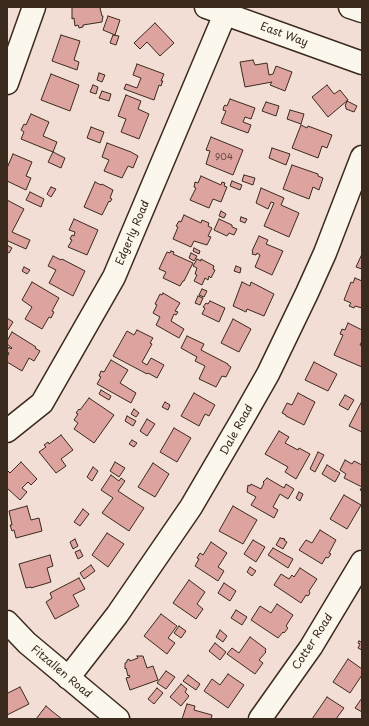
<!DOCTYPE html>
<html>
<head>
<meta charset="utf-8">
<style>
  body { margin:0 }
  #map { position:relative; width:369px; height:726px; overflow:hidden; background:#f2ded5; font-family:"Playpen Sans",sans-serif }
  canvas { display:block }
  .frame { position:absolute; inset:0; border:8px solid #3b2a1e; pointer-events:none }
</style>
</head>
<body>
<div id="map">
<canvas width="369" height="726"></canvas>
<div class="frame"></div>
</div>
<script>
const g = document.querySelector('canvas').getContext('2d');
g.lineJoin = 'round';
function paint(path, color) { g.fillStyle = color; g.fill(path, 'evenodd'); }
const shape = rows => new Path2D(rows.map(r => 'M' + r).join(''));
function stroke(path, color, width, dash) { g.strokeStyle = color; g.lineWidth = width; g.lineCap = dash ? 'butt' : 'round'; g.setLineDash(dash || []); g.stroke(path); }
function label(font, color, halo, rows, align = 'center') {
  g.font = font + ' "Playpen Sans",sans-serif'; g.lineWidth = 3; g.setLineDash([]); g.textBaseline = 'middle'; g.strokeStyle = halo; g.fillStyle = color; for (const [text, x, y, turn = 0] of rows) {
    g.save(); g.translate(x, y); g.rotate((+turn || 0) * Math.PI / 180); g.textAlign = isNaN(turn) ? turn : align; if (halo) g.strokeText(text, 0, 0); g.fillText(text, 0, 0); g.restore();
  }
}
const building = shape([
  [72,7,102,7,100,8,102,16,103,16,102,22,83,25,83,27,79,28,78,25,75,26,74,18,72,19,72,7],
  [108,16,120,20,115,35,103,30,108,16],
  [155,23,174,43,160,56,147,42,140,49,134,43,155,23],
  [61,35,80,41,74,60,79,62,77,70,52,61,61,35],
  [113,35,119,36,116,45,110,43,113,35],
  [253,60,255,65,267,63,269,75,273,74,276,66,292,72,285,91,270,85,272,82,245,87,240,62,253,60],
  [137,64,164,74,161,81,163,81,162,83,161,86,159,85,154,100,124,89,126,84,137,88,141,78,133,75,137,64],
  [99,73,105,75,102,82,97,80,99,73],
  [51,74,79,85,70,111,41,100,51,74],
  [93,85,98,87,96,94,90,92,93,85],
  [327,85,334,94,340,90,348,100,328,117,312,97,327,85],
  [102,91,111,94,109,101,99,98,102,91],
  [126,95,141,101,138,109,149,114,139,139,121,132,126,119,118,116,126,95],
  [230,99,255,108,251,119,245,117,243,122,251,125,248,133,221,123,226,111,223,110,224,106,225,105,227,106,230,99],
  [347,101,357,106,354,112,346,109,346,107,345,106,347,101],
  [266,102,279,106,276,116,262,111,266,102],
  [290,110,304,114,301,124,287,119,290,110],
  [31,114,49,122,43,136,57,142,53,152,21,139,24,132,21,130,24,124,26,125,31,114],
  [301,125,307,128,308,126,332,135,327,148,322,146,318,158,292,148,301,125],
  [91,127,104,132,100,143,87,138,91,127],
  [211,137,243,150,233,175,206,164,210,151,206,150,211,137],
  [107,143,131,152,138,156,133,168,128,166,122,178,104,171,109,160,102,157,107,143],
  [272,148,290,154,286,165,269,158,272,148],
  [53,152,65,158,61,168,48,162,53,152],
  [13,154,32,162,26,176,31,178,26,190,7,181,7,168,13,154],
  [292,165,318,174,318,176,323,178,319,190,313,187,309,199,283,189,292,165],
  [244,175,255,178,253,185,242,181,244,175],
  [201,176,221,185,222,182,225,183,224,186,227,187,221,202,213,199,209,208,190,200,196,188,194,187,195,182,198,183,201,176],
  [232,181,242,185,240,190,230,186,232,181],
  [95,182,101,185,102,184,113,190,110,198,112,199,110,202,109,201,102,215,84,207,95,182],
  [51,187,56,189,51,197,47,194,51,187],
  [261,188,284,198,281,205,299,213,289,237,264,226,274,203,271,202,268,209,256,203,261,188],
  [30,192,44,199,41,207,26,200,30,192],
  [7,200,24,209,12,232,30,240,26,249,8,241,7,243,7,200],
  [221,211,226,214,224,218,219,216,221,211],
  [184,215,201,223,202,220,209,223,208,226,212,228,208,236,211,237,207,245,194,241,191,247,173,239,178,227,176,226,179,221,181,222,184,215],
  [241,217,247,219,245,223,240,221,241,217],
  [74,219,98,230,87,255,68,247,72,240,70,239,72,235,74,236,75,232,69,230,74,219],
  [219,219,232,225,232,227,237,229,234,235,229,233,227,236,214,230,219,219],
  [259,236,268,240,266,244,283,251,272,275,255,267,260,255,257,253,256,255,252,254,253,252,252,251,259,236],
  [7,245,12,248,9,253,7,252,7,245],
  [194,248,200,251,199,254,193,251,194,248],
  [171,251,174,252,173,254,193,263,184,281,183,281,180,286,163,278,166,272,159,269,167,252,170,253,171,251],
  [191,253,197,256,194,261,189,258,191,253],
  [362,254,362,269,356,267,362,254],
  [53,256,61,260,62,259,85,271,73,296,49,283,56,270,48,266,53,256],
  [197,259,201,261,201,259,214,266,213,269,215,270,211,278,209,276,208,280,205,278,202,285,194,281,197,275,195,274,197,268,193,266,197,259],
  [236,266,241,268,240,273,234,271,236,266],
  [24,267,30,270,27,274,22,271,24,267],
  [355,278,362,281,362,308,355,306,354,308,349,306,351,303,344,300,351,282,353,283,355,278],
  [32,282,59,298,52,311,54,312,51,318,49,317,42,329,25,319,32,307,22,300,32,282],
  [242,282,250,286,251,282,274,294,264,316,247,309,246,312,233,306,242,282],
  [202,289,207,291,204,297,199,295,202,289],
  [163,293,180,303,175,311,178,312,176,315,174,314,171,321,184,329,179,338,156,325,160,317,153,313,157,305,155,304,160,294,162,295,163,293],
  [198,296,203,298,200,305,195,303,198,296],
  [210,301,225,308,219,322,202,314,205,308,203,307,206,303,208,304,210,301],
  [7,318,13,322,8,330,7,330,7,318],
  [233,319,251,329,239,352,221,343,233,319],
  [348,323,362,330,362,341,360,345,362,346,362,367,334,355,343,335,340,334,342,329,345,330,348,323],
  [137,330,153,338,150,343,152,344,142,362,147,365,151,358,164,365,157,378,148,373,147,374,113,356,127,331,134,335,137,330],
  [12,332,36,347,35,348,40,351,34,361,29,358,22,371,7,362,7,357,9,353,7,352,7,350,9,347,11,349,12,348,7,344,7,341,12,332],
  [187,336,204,344,201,350,228,364,228,365,231,367,226,377,222,376,216,387,199,379,205,366,195,361,197,357,181,348,187,336],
  [111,360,128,370,120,383,136,393,131,403,97,384,101,377,99,376,101,371,104,372,111,360],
  [314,362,337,374,328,391,305,380,314,362],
  [101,390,111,396,109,400,99,394,101,390],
  [194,393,215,405,209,416,205,414,199,426,181,416,194,393],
  [298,393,315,402,304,425,286,416,286,415,282,413,287,403,292,405,298,393],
  [345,395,354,400,348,410,339,405,345,395],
  [89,398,114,415,94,443,74,429,78,423,74,420,78,414,76,413,79,409,80,410,89,398],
  [165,402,170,405,168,410,162,407,165,402],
  [361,403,362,404,362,432,349,426,361,403],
  [134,409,139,413,136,417,131,414,134,409],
  [127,416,136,421,133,426,125,421,127,416],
  [147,419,155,424,147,436,140,431,147,419],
  [174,428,191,438,177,462,160,452,174,428],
  [279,431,289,437,285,443,298,450,299,448,310,454,296,479,285,472,288,467,265,454,279,431],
  [61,435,73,450,61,459,66,466,56,473,39,452,46,447,44,445,48,442,49,444,61,435],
  [132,440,137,443,134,447,129,444,132,440],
  [318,452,324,455,315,472,310,469,318,452],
  [345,460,352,464,354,461,362,465,362,491,360,490,362,487,344,478,346,474,340,470,345,460],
  [21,462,37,479,31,485,28,482,22,488,27,492,20,500,7,488,7,470,10,473,21,462],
  [115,462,125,468,119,477,110,471,115,462],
  [153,463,169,474,155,497,138,487,153,463],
  [327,465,340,473,335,482,322,474,327,465],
  [93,467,98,471,92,481,87,477,93,467],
  [111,475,119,481,121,478,125,481,118,491,144,508,129,531,102,513,113,498,101,490,111,475],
  [267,478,284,488,286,484,294,489,288,499,280,494,273,507,278,510,274,518,251,505,256,497,247,492,248,485,250,486,251,484,261,489,264,483,263,482,267,478],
  [299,492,303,494,300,501,296,498,299,492],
  [344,495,361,505,347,529,330,519,344,495],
  [27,506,31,520,39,518,42,531,16,538,14,530,12,531,10,525,12,525,9,511,27,506],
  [233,506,257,520,243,544,219,531,233,506],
  [83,509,89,514,80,526,74,522,83,509],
  [320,530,336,540,329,553,331,554,328,558,326,557,322,564,299,550,306,540,312,543,320,530],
  [107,533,124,544,108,567,92,555,107,533],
  [280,538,285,539,284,540,287,542,283,549,276,545,280,538],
  [75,539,78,546,73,549,70,542,75,539],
  [253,540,265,547,256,562,244,554,253,540],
  [211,542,227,553,218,567,224,571,218,581,195,566,199,559,197,558,200,553,203,555,211,542],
  [273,548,293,559,288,568,268,555,273,548],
  [80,550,83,556,78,559,75,552,80,550],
  [50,555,53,566,47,568,51,582,31,588,31,587,26,588,19,564,50,555],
  [91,565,95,571,84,579,80,573,91,565],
  [250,567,256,571,252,576,247,572,250,567],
  [300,568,317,579,309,591,310,593,308,596,306,595,301,603,274,585,281,574,289,579,292,575,294,577,300,568],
  [79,578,85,589,73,595,79,606,55,619,46,602,52,598,50,593,79,578],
  [189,580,205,592,197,604,203,609,196,619,173,603,189,580],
  [224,583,236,591,230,601,218,593,224,583],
  [277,604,293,615,286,626,288,628,284,633,283,632,278,638,251,620,260,606,271,613,277,604],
  [236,610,247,617,242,625,231,618,236,610],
  [161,614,177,626,168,638,175,643,167,654,144,636,161,614],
  [179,626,186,631,181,638,174,633,179,626],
  [220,630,227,636,223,642,216,637,220,630],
  [250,637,266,649,265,651,266,652,259,660,263,663,255,674,227,654,232,648,239,653,250,637],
  [359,641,361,642,362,641,362,650,358,648,360,644,358,643,359,641],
  [215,643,226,652,220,660,209,651,215,643],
  [137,656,143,656,147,668,153,666,158,680,130,690,126,678,130,677,129,675,128,676,126,668,125,669,125,663,127,662,127,660,129,659,130,661,138,658,137,656],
  [348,659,362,669,362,675,350,693,333,682,348,659],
  [166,671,175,677,166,689,157,683,166,671],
  [228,674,244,685,228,708,204,691,212,679,220,685,228,674],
  [188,675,200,684,196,690,183,681,188,675],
  [181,684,187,689,185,692,189,696,181,706,170,697,181,684],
  [20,687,29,704,7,715,7,692,8,693,20,687],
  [157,688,163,693,154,704,148,699,157,688],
  [327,697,344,708,336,719,312,719,327,697],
  [362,698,362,712,355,708,362,698],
  [187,704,195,706,194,710,212,715,211,719,182,719,187,704],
  [46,706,53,712,62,719,36,719,46,706]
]);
const minor = shape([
  [206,7,362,63],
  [7,83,34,7],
  [7,431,42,403,114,277,225,14],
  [7,622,27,643,118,719],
  [68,678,117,615,191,507,243,418,268,374,307,293,325,253,362,157],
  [260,719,311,647,362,562]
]);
const major = shape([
  [350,7,362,11]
]);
const numberNames = [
  ["904",224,158]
];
const streetNames = [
  ["East Way",284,35,20],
  ["Edgerly Road",133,233,-67],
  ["Dale Road",237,430,-61],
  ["Cotter Road",313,642,-57],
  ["Fitzallen Road",61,672,40]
];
paint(building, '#dda39e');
stroke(building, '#3b2a1e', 1);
stroke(minor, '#3b2a1e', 25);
stroke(major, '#3b2a1e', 25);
stroke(minor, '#fbf7ec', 22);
stroke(major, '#fbf7ec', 22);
label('9px', '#64483e', null, numberNames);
label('11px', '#3b2a1e', '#fbf7ec', streetNames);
</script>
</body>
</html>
